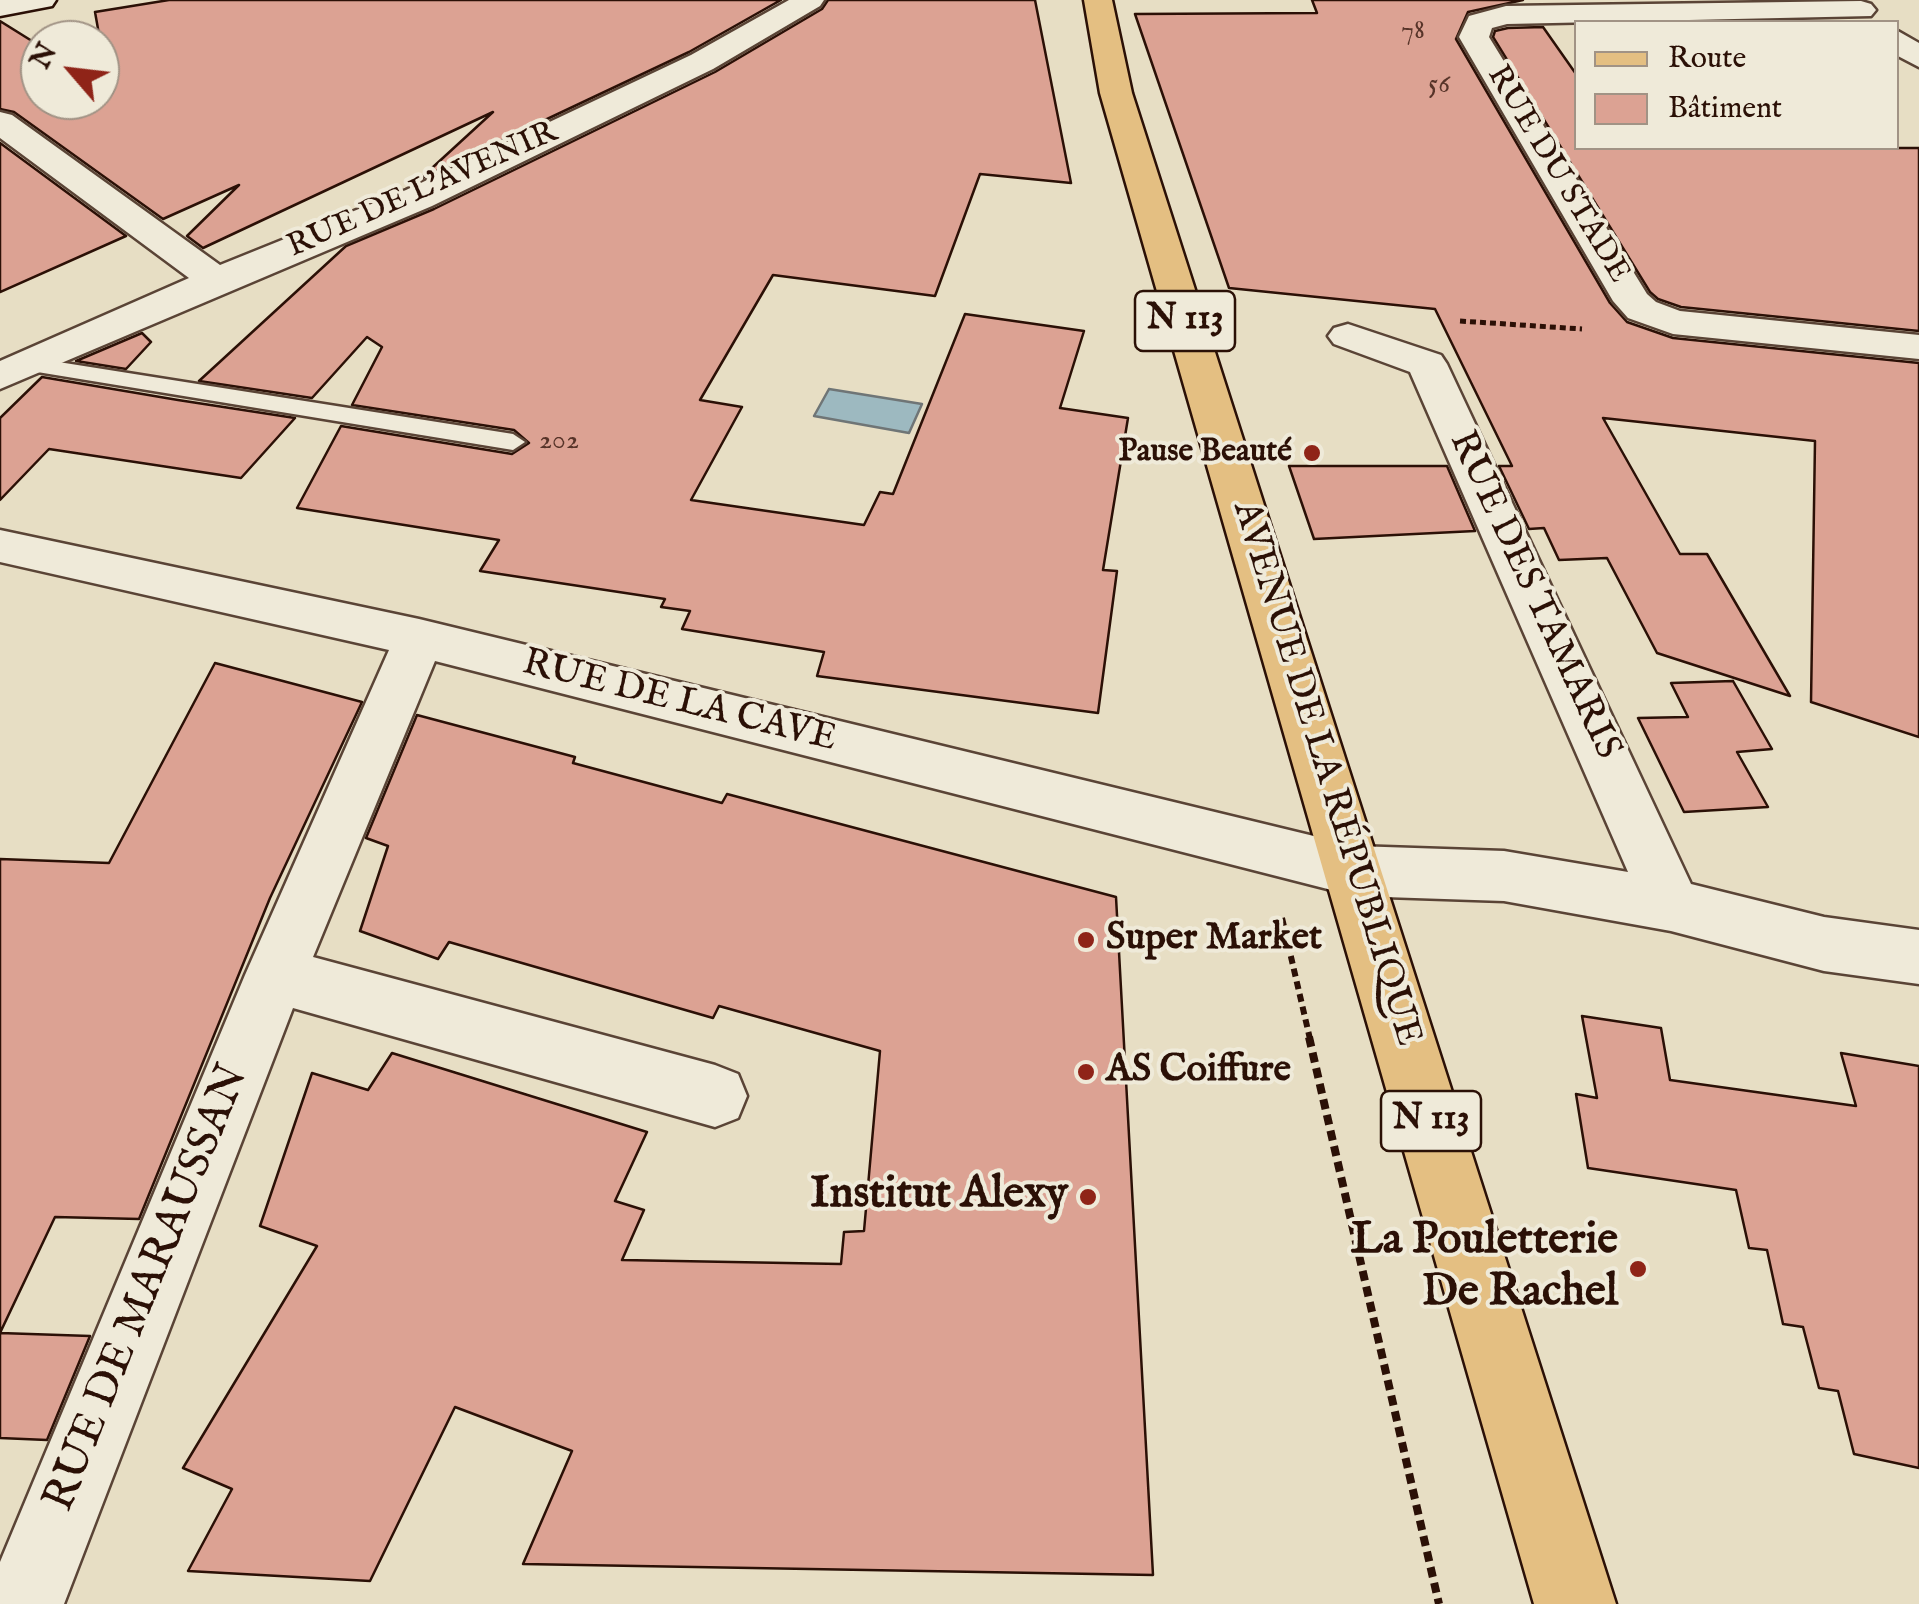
<!DOCTYPE html>
<html>
<head>
<meta charset="utf-8">
<style>
  body { margin:0 }
  #map { position:relative; width:1919px; height:1604px; overflow:hidden; background:#e7dec4; font-family:"IM FELL English",serif }
  canvas { display:block }
  .legend { position:absolute; left:1574px; top:20px; width:325px; height:130px; box-sizing:border-box; background:#efead9; border:2px solid #a19385; margin:0; padding:12px 18px; list-style:none; font-size:30px; color:#2b1006 }
  .legend li { display:flex; align-items:center; gap:20px; height:50px }
  .legend b { width:50px; border:2px solid #a19385 }
  .north { position:absolute; left:20px; top:20px; width:100px; height:100px; box-sizing:border-box; background:#efead9; border:2px solid #a19385; border-radius:50%; rotate:298deg; font-size:28px; font-weight:700; line-height:40px; text-align:center; color:#2b1006 }
  .north::after { content:''; display:block; margin:auto; width:35px; height:45px; background:#8f2418; clip-path:polygon(50% 0,100% 100%,50% 72%,0 100%) }
</style>
</head>
<body>
<div id="map">
<canvas width="1919" height="1604"></canvas>
<ul class="legend">
<li><b style="height:12px;background:#e4bf82"></b>Route</li>
<li><b style="height:28px;background:#dca293"></b>Bâtiment</li>
</ul>
<div class="north">N</div>
</div>
<script>
const g = document.querySelector('canvas').getContext('2d');
g.lineJoin = 'round';
function paint(path, color) { g.fillStyle = color; g.fill(path, 'evenodd'); }
const shape = rows => new Path2D(rows.map(r => 'M' + r).join(''));
function stroke(path, color, width, dash) { g.strokeStyle = color; g.lineWidth = width; g.lineCap = dash ? 'butt' : 'round'; g.setLineDash(dash || []); g.stroke(path); }
function label(font, color, halo, rows, align = 'center') {
  g.font = font + ' "IM FELL English",serif'; g.lineWidth = 8; g.setLineDash([]); g.textBaseline = 'middle'; g.strokeStyle = halo; g.fillStyle = color; for (const [text, x, y, turn = 0] of rows) {
    g.save(); g.translate(x, y); g.rotate((+turn || 0) * Math.PI / 180); g.textAlign = isNaN(turn) ? turn : align; if (halo) g.strokeText(text, 0, 0); g.fillText(text, 0, 0); g.restore();
  }
}
const water = shape([
  [829,389,922,404,909,433,814,416,829,389]
]);
const building = shape([
  [169,0,781,0,689,52,420,179,493,112,203,248,187,236,239,185,163,219,14,112,0,109,0,21,40,46,40,100,100,100,100,40,95,12,169,0],
  [828,0,1035,0,1071,183,980,174,935,296,773,275,700,400,742,407,691,500,864,525,880,492,893,494,965,314,1084,331,1060,408,1128,418,1103,570,1117,571,1098,713,817,676,824,652,682,629,690,611,661,607,665,599,480,571,499,540,297,508,341,426,512,454,529,443,514,430,352,405,382,347,367,337,312,398,199,381,346,246,434,209,715,72,822,9,828,0],
  [1312,0,1523,0,1468,12,1456,39,1610,303,1627,322,1673,338,1919,363,1919,737,1811,702,1815,441,1603,418,1680,554,1707,554,1790,696,1657,653,1607,558,1559,560,1544,528,1529,529,1499,466,1512,466,1435,309,1229,288,1135,14,1317,13,1312,0],
  [1543,27,1576,74,1576,148,1919,148,1919,331,1681,307,1658,299,1650,292,1493,37,1495,31,1508,28,1543,27],
  [0,143,126,236,0,292,0,143],
  [142,333,151,342,126,369,76,361,142,333],
  [42,377,178,400,295,418,241,478,49,449,0,500,0,418,42,377],
  [1289,466,1447,466,1475,531,1314,539,1289,466],
  [215,663,362,702,270,898,139,1219,55,1217,0,1333,90,1336,47,1440,0,1438,0,859,109,863,215,663],
  [1733,681,1772,749,1737,752,1768,807,1684,812,1638,718,1688,717,1671,683,1733,681],
  [417,715,575,757,573,763,722,803,727,794,1116,897,1153,1575,523,1564,572,1451,455,1407,370,1581,188,1571,232,1489,183,1468,317,1246,260,1226,312,1073,368,1090,392,1053,647,1132,615,1201,644,1210,622,1260,841,1264,844,1232,864,1231,880,1051,719,1006,713,1018,449,942,438,959,360,931,388,846,366,838,417,715],
  [1582,1016,1661,1028,1670,1080,1856,1106,1841,1053,1919,1066,1919,1468,1854,1454,1838,1391,1819,1388,1803,1327,1783,1324,1767,1250,1749,1248,1736,1190,1588,1168,1576,1094,1597,1098,1582,1016]
]);
const pathFar2 = shape([
  [1460,321,1582,329]
]);
const pathFar1 = shape([
  [1282,918,1310,1039]
]);
const path = shape([
  [1309,1037,1439,1604]
]);
const lane = shape([
  [27,357,513,434,525,442,513,450,19,369,16,364,27,357]
]);
const street = shape([
  [789,0,824,0,820,6,713,69,432,206,0,389,0,361,189,278,0,138,0,112,12,115,220,265,406,190,691,55,789,0],
  [1861,1,1871,4,1876,10,1871,16,1507,24,1492,28,1489,37,1647,294,1656,302,1680,311,1919,335,1919,359,1673,334,1628,318,1613,301,1459,37,1469,16,1506,6,1861,1],
  [1896,30,1919,43,1919,67,1896,55,1896,30],
  [1348,324,1441,355,1447,364,1691,884,1824,917,1919,930,1919,984,1824,971,1671,931,1504,901,1355,896,435,661,313,957,715,1065,738,1074,747,1096,738,1118,715,1127,293,1008,64,1604,0,1604,0,1562,245,975,389,650,0,562,0,530,419,619,1355,846,1504,851,1628,872,1410,372,1334,344,1328,336,1334,328,1348,324]
]);
const secondary = shape([
  [0,0,56,0,52,6,0,16,0,0]
]);
const primary = shape([
  [1084,0,1112,0,1132,93,1616,1604,1534,1604,1100,93,1084,0]
]);
const markers = [
  [1312,453,10,"#8f2418"],
  [1086,940,10,"#8f2418"],
  [1086,1072,10,"#8f2418"],
  [1088,1197,10,"#8f2418"],
  [1638,1269,10,"#8f2418"]
];
const farNumbernames = [
  ["78",1413,32],
  ["56",1439,86],
  ["202",559,442]
];
const farStreetnames = [
  ["RUE DU STADE",1557,175,59],
  ["RUE DE L'AVENIR",423,191,-24]
];
const farPoinames = [
  ["Pause Beauté",1292,453]
];
const shields = [
  [1185,321,100],
  [1431,1121,100]
];
const shieldNames = [
  ["N 113",1185,321],
  ["N 113",1431,1121]
];
const streetNames = [
  ["RUE DES TAMARIS",1533,596,65],
  ["RUE DE LA CAVE",679,703,14],
  ["AVENUE DE LA RÉPUBLIQUE",1325,774,73]
];
const poiNames = [
  ["Super Market",1106,940],
  ["AS Coiffure",1106,1072]
];
const nearPoinames = [
  ["Institut Alexy",1068,1197],
  ["La Pouletterie",1618,1243],
  ["De Rachel",1618,1295]
];
const nearStreetnames = [
  ["RUE DE MARAUSSAN",149,1289,-68]
];
paint(water, '#9db9c0');
stroke(water, '#6f7576', 2.5);
paint(building, '#dca293');
stroke(building, '#2b1006', 2.5);
stroke(lane, '#5a4436', 5);
stroke(street, '#5a4436', 5);
stroke(secondary, '#2b1006', 5);
stroke(primary, '#2b1006', 5);
stroke(pathFar2, '#2b1006', 5, [6, 4]);
stroke(pathFar1, '#2b1006', 6, [8, 5]);
stroke(path, '#2b1006', 8, [10, 6]);
paint(lane, '#efead9');
paint(street, '#efead9');
paint(secondary, '#efead9');
paint(primary, '#e4bf82');
for (const [x, y, r, color] of markers) { const dot = new Path2D(); dot.arc(x, y, r, 0, 2 * Math.PI); g.fillStyle = color; g.fill(dot); stroke(dot, '#efead9', 4); }
label('28px', '#573429', null, farNumbernames);
label('32px', '#2b1006', '#efead9', farStreetnames);
label('bold 32px', '#2b1006', '#efead9', farPoinames, 'right');
for (const [x, y, w] of shields) { const box = new Path2D(); box.roundRect(x - w / 2, y - 30, w, 60, 8); g.fillStyle = '#efead9'; g.fill(box); stroke(box, '#2b1006', 2.5); }
label('bold 35px', '#2b1006', null, shieldNames);
label('38px', '#2b1006', '#efead9', streetNames);
label('bold 38px', '#2b1006', '#efead9', poiNames, 'left');
label('bold 45px', '#2b1006', '#efead9', nearPoinames, 'right');
label('45px', '#2b1006', '#efead9', nearStreetnames);
</script>
</body>
</html>
